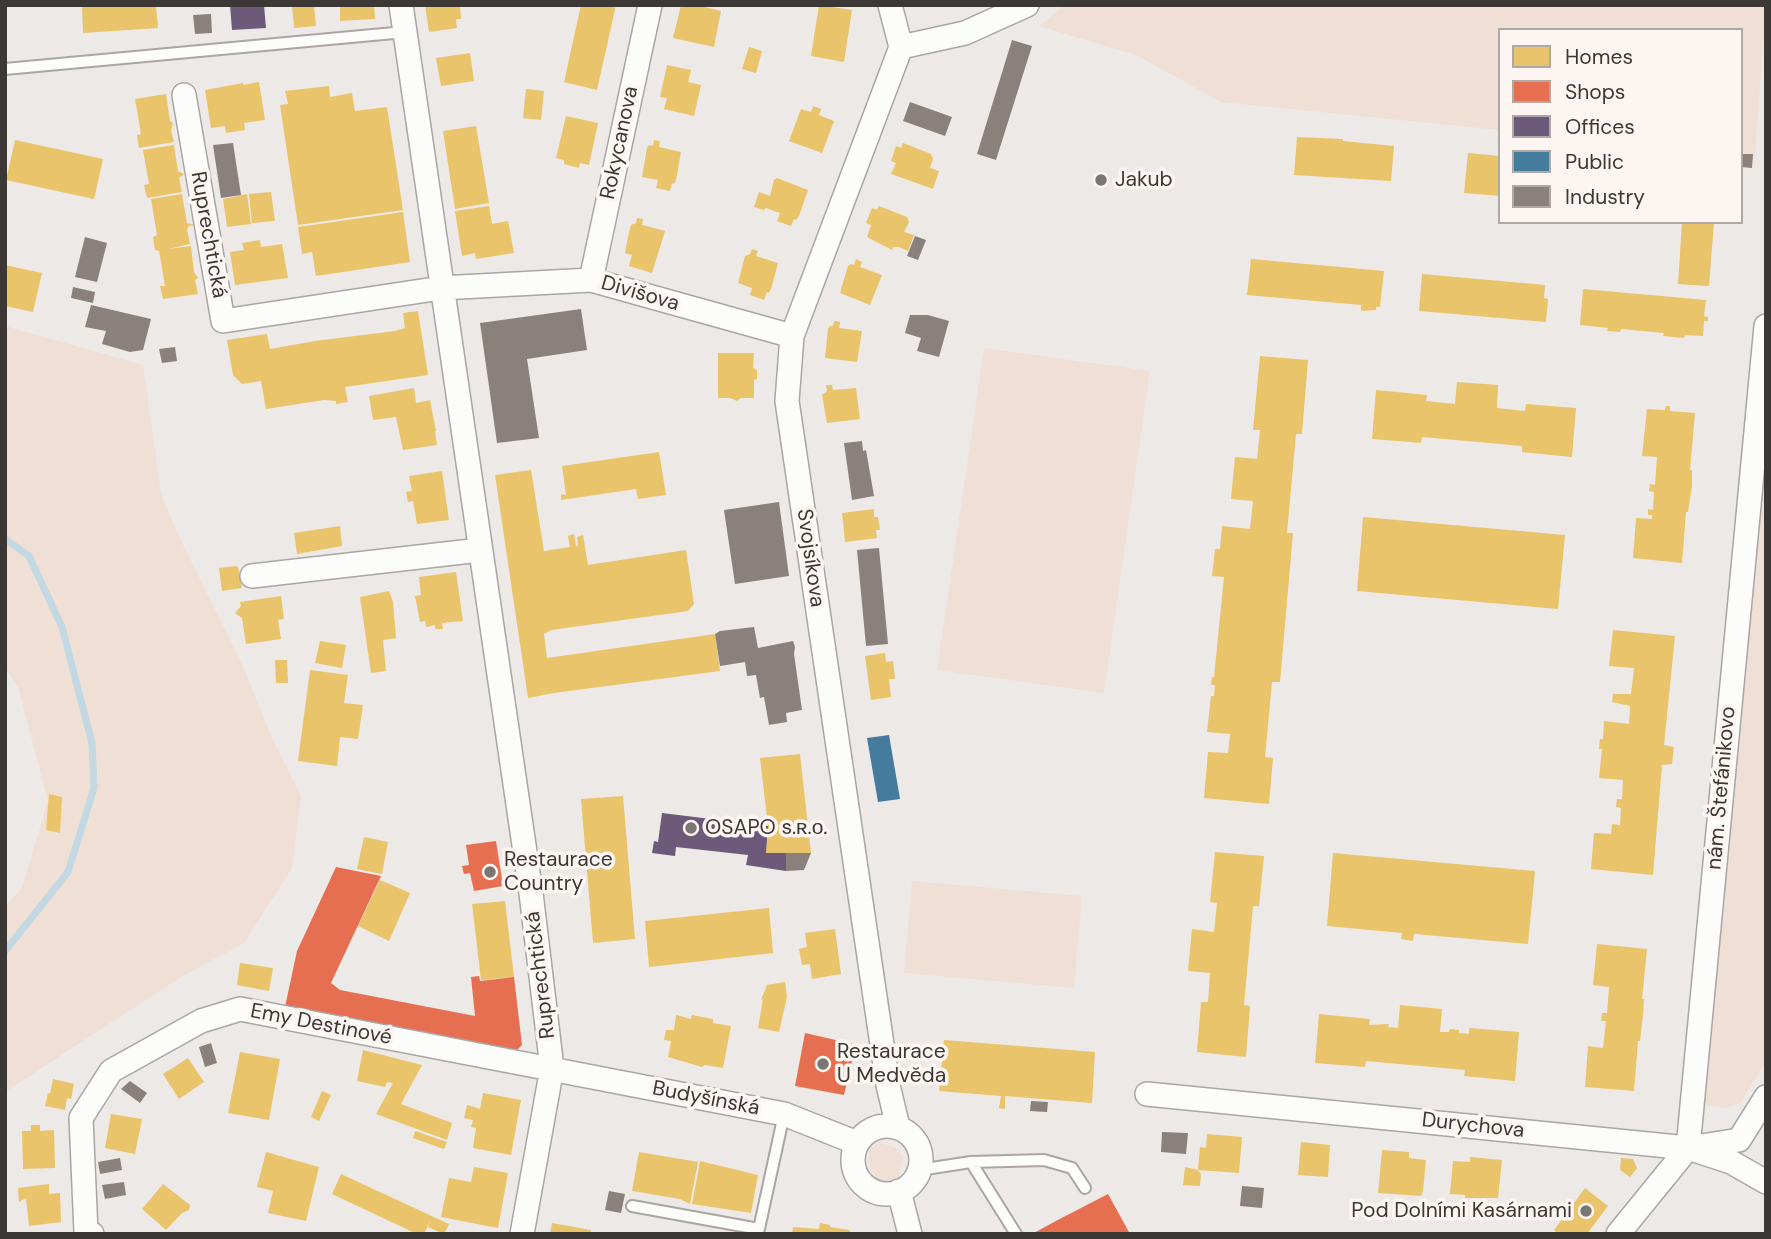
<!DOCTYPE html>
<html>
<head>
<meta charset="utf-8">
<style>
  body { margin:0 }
  #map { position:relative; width:1771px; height:1239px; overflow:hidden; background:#ede9e7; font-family:"DM Sans",sans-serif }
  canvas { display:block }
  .frame { position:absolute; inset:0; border:7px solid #3b3836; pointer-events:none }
  .legend { position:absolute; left:1498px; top:28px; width:245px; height:196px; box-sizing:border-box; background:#fdf5f1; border:2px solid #afa9a6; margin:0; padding:9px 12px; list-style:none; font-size:21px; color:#3b3836 }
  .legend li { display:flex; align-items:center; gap:14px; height:35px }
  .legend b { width:35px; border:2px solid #afa9a6 }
</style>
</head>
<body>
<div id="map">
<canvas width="1771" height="1239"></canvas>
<div class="frame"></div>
<ul class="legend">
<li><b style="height:19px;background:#e9c46a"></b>Homes</li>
<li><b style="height:19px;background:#e76f51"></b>Shops</li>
<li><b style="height:19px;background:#6d597a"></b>Offices</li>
<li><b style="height:19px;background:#457b9d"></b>Public</li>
<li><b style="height:19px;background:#8a817c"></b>Industry</li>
</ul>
</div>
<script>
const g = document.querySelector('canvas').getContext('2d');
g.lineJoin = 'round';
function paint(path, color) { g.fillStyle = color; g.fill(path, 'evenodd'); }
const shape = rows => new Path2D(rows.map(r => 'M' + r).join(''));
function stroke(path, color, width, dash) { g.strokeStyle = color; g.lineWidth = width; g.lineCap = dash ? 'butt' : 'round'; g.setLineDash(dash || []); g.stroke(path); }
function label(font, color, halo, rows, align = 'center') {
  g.font = font + ' "DM Sans",sans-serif'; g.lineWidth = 7; g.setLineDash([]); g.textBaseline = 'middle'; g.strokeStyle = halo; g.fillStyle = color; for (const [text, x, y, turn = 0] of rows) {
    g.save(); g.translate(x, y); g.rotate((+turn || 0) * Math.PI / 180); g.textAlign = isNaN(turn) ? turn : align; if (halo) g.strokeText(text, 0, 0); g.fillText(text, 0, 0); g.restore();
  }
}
const green = shape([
  [1065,5,1766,5,1755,156,1741,154,1741,30,1500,30,1500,130,1221,102,1136,55,1039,26],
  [5,326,143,365,161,494,182,543,242,664,271,736,301,796,292,868,244,943,184,975,5,1092,5,906,22,888,48,801,18,687,5,667],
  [984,348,1150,371,1104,693,937,670],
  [1766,455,1766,1061,1740,1103,1726,1108,1704,1105,1762,464],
  [912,881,1082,896,1074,988,904,973],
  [880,1143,895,1147,903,1156,899,1177,890,1182,877,1179,869,1165,869,1150]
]);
const homes = shape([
  [82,5,156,5,158,28,83,33],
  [292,5,314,5,316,26,294,28],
  [340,5,374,5,375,19,340,21],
  [425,5,460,5,461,19,456,19,457,28,429,32],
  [581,5,616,5,597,90,564,82],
  [681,5,705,5,705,7,721,11,714,47,673,38],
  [819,5,852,10,844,62,811,56],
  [749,47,762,51,756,73,742,69],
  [470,53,474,81,441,86,436,58],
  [667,65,691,70,688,82,701,85,694,116,664,109,667,98,660,97],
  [259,82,265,120,244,123,245,130,226,133,225,126,211,128,205,90,243,83,243,85],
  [329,86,330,97,352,93,355,111,387,107,403,210,298,225,280,105,288,104,285,91],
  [526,89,544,91,541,120,523,118],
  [166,94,170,121,173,123,171,131,174,142,139,148,137,135,141,134,135,99],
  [813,106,821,109,819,115,834,121,822,153,789,141,801,109,811,112],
  [566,116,598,123,589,165,580,163,579,168,564,164,564,160,556,158],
  [476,126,489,203,455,209,443,131],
  [1297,137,1343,139,1343,141,1394,146,1391,181,1294,175],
  [15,140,103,159,94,199,6,180],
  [654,140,660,141,659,147,681,152,676,180,674,184,672,183,670,191,656,188,658,180,642,177,647,148,649,145,653,146],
  [903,143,931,154,933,159,930,168,939,171,933,189,891,174,896,163,891,161,896,146,901,148],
  [174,145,178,171,184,174,179,178,182,192,147,198,144,185,149,184,143,150],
  [1468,153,1500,156,1500,196,1464,193],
  [777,178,808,190,799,216,796,220,794,219,791,226,777,221,780,213,766,208,764,210,754,207,759,192,770,196,774,180],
  [271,192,275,221,252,223,249,194],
  [182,194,187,223,195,225,189,226,187,229,190,244,168,249,191,246,194,272,198,278,195,280,198,294,163,299,160,286,165,286,159,251,155,250,153,237,157,235,151,199],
  [247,194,251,224,227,227,223,199],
  [489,206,492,224,508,221,514,253,476,259,475,253,462,256,455,211],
  [879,206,907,217,909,222,904,232,914,235,908,251,899,247,893,247,892,250,867,237,871,225,866,223,872,208,877,210],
  [403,212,410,262,316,276,312,252,302,254,298,227],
  [637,218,643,219,642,225,665,231,652,273,629,266,632,255,625,253,629,232,631,225,636,223],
  [1682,222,1714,222,1709,286,1678,284],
  [260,240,261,247,282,244,288,278,235,285,230,252,244,250,242,243],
  [752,249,758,251,756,256,778,263,771,289,769,293,767,292,764,300,750,295,752,288,738,283,745,256,750,254],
  [856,259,862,262,860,267,882,275,870,305,840,293,848,266,851,264,854,265],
  [1251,259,1384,271,1380,307,1376,307,1376,310,1361,311,1361,305,1247,295],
  [5,265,42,273,33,312,5,306],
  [1422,274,1545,285,1544,298,1548,299,1546,322,1419,311],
  [1583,289,1706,300,1704,316,1708,317,1708,321,1704,321,1703,336,1685,335,1684,338,1663,336,1664,333,1621,329,1620,332,1607,331,1608,328,1580,325],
  [418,311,428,375,345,387,348,402,336,404,336,401,324,400,266,409,261,381,242,384,233,375,227,340,267,334,270,349,315,341,395,331,405,328,403,313],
  [834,321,840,322,839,328,862,331,857,362,825,358,828,329,830,326,833,326],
  [718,353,754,353,753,368,757,370,757,379,754,380,754,398,741,398,737,401,730,398,718,398],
  [1260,356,1308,360,1302,434,1296,434,1287,533,1293,533,1280,682,1272,682,1265,757,1273,758,1269,804,1204,798,1208,752,1228,753,1230,734,1207,732,1211,696,1214,696,1215,685,1211,685,1212,677,1214,677,1224,577,1212,576,1215,549,1220,549,1222,526,1250,529,1253,501,1231,499,1235,457,1257,459,1260,430,1253,430],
  [1457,382,1498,385,1497,408,1525,411,1526,404,1576,408,1572,457,1522,452,1522,446,1422,437,1421,443,1372,439,1376,390,1427,395,1426,401,1455,404],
  [826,385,832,385,833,390,856,388,860,419,827,423,822,395,827,391],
  [414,388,416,403,430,400,436,431,435,431,437,445,403,450,396,417,373,420,369,396],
  [1666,406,1670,406,1670,411,1695,413,1690,470,1692,470,1692,486,1688,512,1686,512,1682,563,1633,558,1636,518,1652,519,1652,515,1648,515,1648,509,1653,510,1654,492,1649,491,1650,484,1655,485,1657,457,1642,456,1647,409,1665,410],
  [659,452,666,495,638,499,636,489,561,500,561,494,566,495,562,466],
  [531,470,544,551,570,547,568,536,574,534,576,546,578,546,577,537,583,535,588,565,686,550,694,604,688,611,551,630,544,634,547,658,715,634,720,671,554,693,528,698,495,475],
  [442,471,449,520,417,524,413,501,408,502,406,492,412,491,409,476],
  [874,509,874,517,878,517,880,530,876,530,877,538,845,542,842,513],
  [1363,517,1565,535,1558,609,1357,591],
  [340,526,342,546,297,554,294,533],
  [236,566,238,567,242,588,222,591,219,568],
  [456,572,463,621,442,623,443,629,435,629,435,625,426,627,425,621,420,622,415,596,421,595,419,577],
  [389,591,393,602,396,638,383,640,386,671,371,673,360,597],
  [281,596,284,619,278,620,281,639,246,644,242,618,235,613,241,606,240,602],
  [1613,630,1675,636,1664,745,1674,747,1672,764,1662,765,1653,875,1591,869,1594,833,1611,834,1612,824,1620,825,1621,808,1616,807,1617,799,1622,799,1623,780,1599,778,1602,749,1599,749,1600,739,1603,739,1604,721,1629,724,1630,706,1612,702,1613,694,1631,694,1634,668,1609,666],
  [320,641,346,645,342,668,315,663],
  [885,653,886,662,893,661,895,679,889,679,891,697,871,700,865,656],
  [275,660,287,660,288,683,276,683],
  [310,670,348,675,344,703,363,705,358,739,340,737,337,766,298,761],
  [800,754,811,853,766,853,768,826,760,758],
  [49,794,62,797,60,833,46,830],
  [623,796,635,939,593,943,581,799],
  [364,837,388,842,382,874,357,869],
  [1215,852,1264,856,1259,906,1253,906,1244,1005,1250,1006,1246,1057,1197,1052,1201,1002,1208,1002,1210,973,1188,971,1192,929,1214,932,1217,903,1210,902],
  [1333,853,1535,871,1528,944,1414,934,1413,941,1401,939,1402,933,1327,926],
  [380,880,410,893,389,941,358,926],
  [505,901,514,977,481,980,472,904],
  [769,908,773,953,649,967,645,921],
  [835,929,841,974,812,979,810,964,802,965,799,949,807,947,805,933],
  [1597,944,1647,949,1642,999,1644,999,1643,1015,1640,1041,1638,1041,1634,1091,1585,1087,1588,1046,1603,1048,1606,1021,1601,1021,1602,1013,1607,1013,1609,987,1593,985],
  [240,963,273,968,269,991,237,985],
  [785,982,787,997,779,1032,758,1028,763,999,761,1000,767,985],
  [1400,1005,1442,1009,1440,1032,1449,1032,1450,1029,1459,1030,1459,1033,1469,1034,1469,1028,1519,1032,1515,1081,1464,1076,1465,1070,1366,1061,1365,1067,1315,1063,1319,1014,1370,1019,1369,1025,1389,1024,1388,1027,1398,1028],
  [676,1015,691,1019,692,1015,713,1019,713,1023,731,1026,723,1068,705,1065,702,1067,668,1057,671,1041,664,1040,666,1030,674,1030],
  [944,1040,1095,1052,1092,1103,1005,1096,1005,1109,999,1108,1001,1096,939,1091],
  [363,1050,422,1065,401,1104,452,1123,447,1140,376,1114,393,1083,387,1082,385,1087,357,1081],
  [240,1052,280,1059,269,1120,228,1113],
  [188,1058,204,1082,179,1099,163,1074],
  [53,1079,74,1084,71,1099,67,1098,65,1110,45,1106,48,1093,50,1094],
  [322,1091,331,1095,319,1121,311,1117],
  [483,1093,521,1100,511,1155,473,1148,476,1128,471,1127,473,1120,464,1118,467,1105,480,1109],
  [111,1114,142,1119,135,1154,105,1148],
  [31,1125,40,1125,40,1131,54,1130,55,1168,23,1169,22,1131,31,1131],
  [415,1131,447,1142,444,1149,413,1138],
  [1207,1134,1242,1137,1239,1173,1198,1170,1201,1174,1200,1186,1183,1185,1185,1167,1198,1170,1200,1147,1206,1148],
  [1301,1142,1330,1145,1328,1177,1298,1175],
  [1382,1150,1409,1152,1409,1158,1426,1160,1423,1191,1421,1196,1378,1193],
  [266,1152,319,1167,306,1221,268,1213,273,1191,257,1187],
  [639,1152,698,1162,690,1204,680,1199,632,1191],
  [1470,1157,1502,1160,1498,1198,1465,1198,1465,1195,1450,1194,1453,1161,1470,1162],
  [1621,1158,1633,1159,1637,1168,1630,1177,1620,1170],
  [700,1161,758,1175,751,1213,692,1204],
  [474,1167,508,1173,498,1228,441,1217,449,1178,471,1182],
  [341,1174,449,1224,444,1234,428,1227,431,1219,424,1234,417,1234,332,1194],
  [49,1184,49,1194,60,1193,61,1222,29,1226,26,1198,19,1202,18,1188],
  [163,1184,190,1205,189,1210,182,1213,166,1230,142,1209],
  [1585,1188,1608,1206,1587,1234,1559,1234,1554,1230],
  [552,1223,591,1230,590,1234,550,1234],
  [820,1223,830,1225,830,1227,850,1230,850,1234,792,1234,793,1227,819,1229]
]);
const shops = shape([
  [496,841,503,886,474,891,470,873,464,874,462,866,469,865,466,845],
  [336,867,381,876,331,983,340,990,475,1016,471,977,479,976,480,981,514,977,522,1045,517,1050,497,1047,285,1007,297,951],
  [805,1033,853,1044,851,1052,854,1052,844,1095,795,1086],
  [1108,1194,1130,1234,1032,1234,1054,1222]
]);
const offices = shape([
  [230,5,264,5,266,28,232,30],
  [662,813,768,826,766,853,786,853,786,871,746,865,748,855,676,847,675,856,652,853,654,841,658,842]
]);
const public = shape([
  [889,735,900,799,878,802,867,738]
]);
const industry = shape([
  [211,14,212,33,195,34,193,15],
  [1012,40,1032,46,996,160,977,154],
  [910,102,952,117,945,136,903,121],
  [233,143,241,195,221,198,213,145],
  [1741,154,1753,154,1752,168,1741,167],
  [915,236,926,240,918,260,907,256],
  [85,237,107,243,97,282,75,277],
  [73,287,95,292,93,303,71,298],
  [91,305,151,319,143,350,130,352,102,344,106,331,85,327],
  [581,309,587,350,527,359,539,438,497,443,480,323],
  [910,315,928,315,949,321,939,357,917,351,921,338,905,333],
  [175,347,177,361,162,363,159,349],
  [862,441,863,451,866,450,874,496,852,500,844,443],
  [779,502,789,576,735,584,724,510],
  [879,548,888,644,866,646,857,550],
  [754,627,758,648,793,641,795,647,794,654,802,710,786,713,787,722,769,725,764,697,760,698,756,675,747,676,745,662,720,666,715,634,720,631],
  [786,853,811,853,804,870,786,871],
  [211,1043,217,1063,205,1067,199,1047],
  [130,1081,147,1093,140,1103,121,1089],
  [1031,1101,1048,1102,1047,1112,1030,1111],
  [1162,1132,1188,1133,1186,1154,1161,1152],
  [120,1158,122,1170,100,1174,98,1162],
  [124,1182,126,1195,105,1199,102,1185],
  [1242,1186,1264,1188,1262,1208,1240,1206],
  [609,1191,625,1194,621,1213,605,1210]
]);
const stream = shape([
  [5,539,29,556,62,627,92,743,94,788,68,872,5,951]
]);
const lane = shape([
  [5,69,405,32],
  [971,1162,1044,1160,1072,1168,1085,1188],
  [919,1170,971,1162,1016,1234],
  [632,1206,759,1229,784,1114]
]);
const street = shape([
  [401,5,531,893,552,1068,522,1234],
  [890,5,901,47,792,336,787,401,888,1085,898,1127],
  [901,47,965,33,1027,5],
  [184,95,223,321,441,288,591,280,792,336],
  [591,280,650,5],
  [252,576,480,550],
  [1147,1094,1688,1148,1731,1162,1766,1182],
  '853 1160a34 34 0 1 1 68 0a34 34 0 1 1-68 0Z',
  [1695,1147,1739,1140,1766,1097],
  [1688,1148,1766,326],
  [899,1191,910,1234],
  [92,1234,86,1232,81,1118,111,1071,201,1021,240,1009,784,1114,857,1143],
  [1618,1234,1688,1148]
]);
const markers = [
  [1101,180,7,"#797674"],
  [691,828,7,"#797674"],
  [490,872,7,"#797674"],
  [823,1064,7,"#797674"],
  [1586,1211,7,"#797674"]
];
const streetNames = [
  ["Rokycanova",620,143,-78],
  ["Ruprechtická",208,235,80],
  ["Divišova",640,294,16],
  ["Svojsíkova",810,558,82],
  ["nám. Štefánikovo",1722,788,-85],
  ["Ruprechtická",541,975,-97],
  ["Emy Destinové",321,1025,11],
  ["Budyšínská",706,1099,11],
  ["Durychova",1473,1126,6]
];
const poiNames = [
  ["Jakub",1115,180],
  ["OSAPO s.ʀ.ᴏ.",705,828],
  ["Restaurace",504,860],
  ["Country",504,884],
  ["Restaurace",837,1052],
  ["U Medvěda",837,1076],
  ["Pod Dolními Kasárnami",1572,1211,"right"]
];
paint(green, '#f0dfd5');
paint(homes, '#e9c46a');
paint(shops, '#e76f51');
paint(offices, '#6d597a');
paint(public, '#457b9d');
paint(industry, '#8a817c');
stroke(stream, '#c2d9e4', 7);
stroke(lane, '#a9a6a4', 14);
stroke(street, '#a9a6a4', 26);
stroke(lane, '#fcfcfb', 10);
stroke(street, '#fcfcfb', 23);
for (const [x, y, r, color] of markers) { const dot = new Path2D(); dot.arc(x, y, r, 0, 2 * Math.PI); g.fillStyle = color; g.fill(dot); stroke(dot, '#fdf5f1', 2.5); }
label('21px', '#3b3836', '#fdf5f1', streetNames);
label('21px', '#3b3836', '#fdf5f1', poiNames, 'left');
</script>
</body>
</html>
